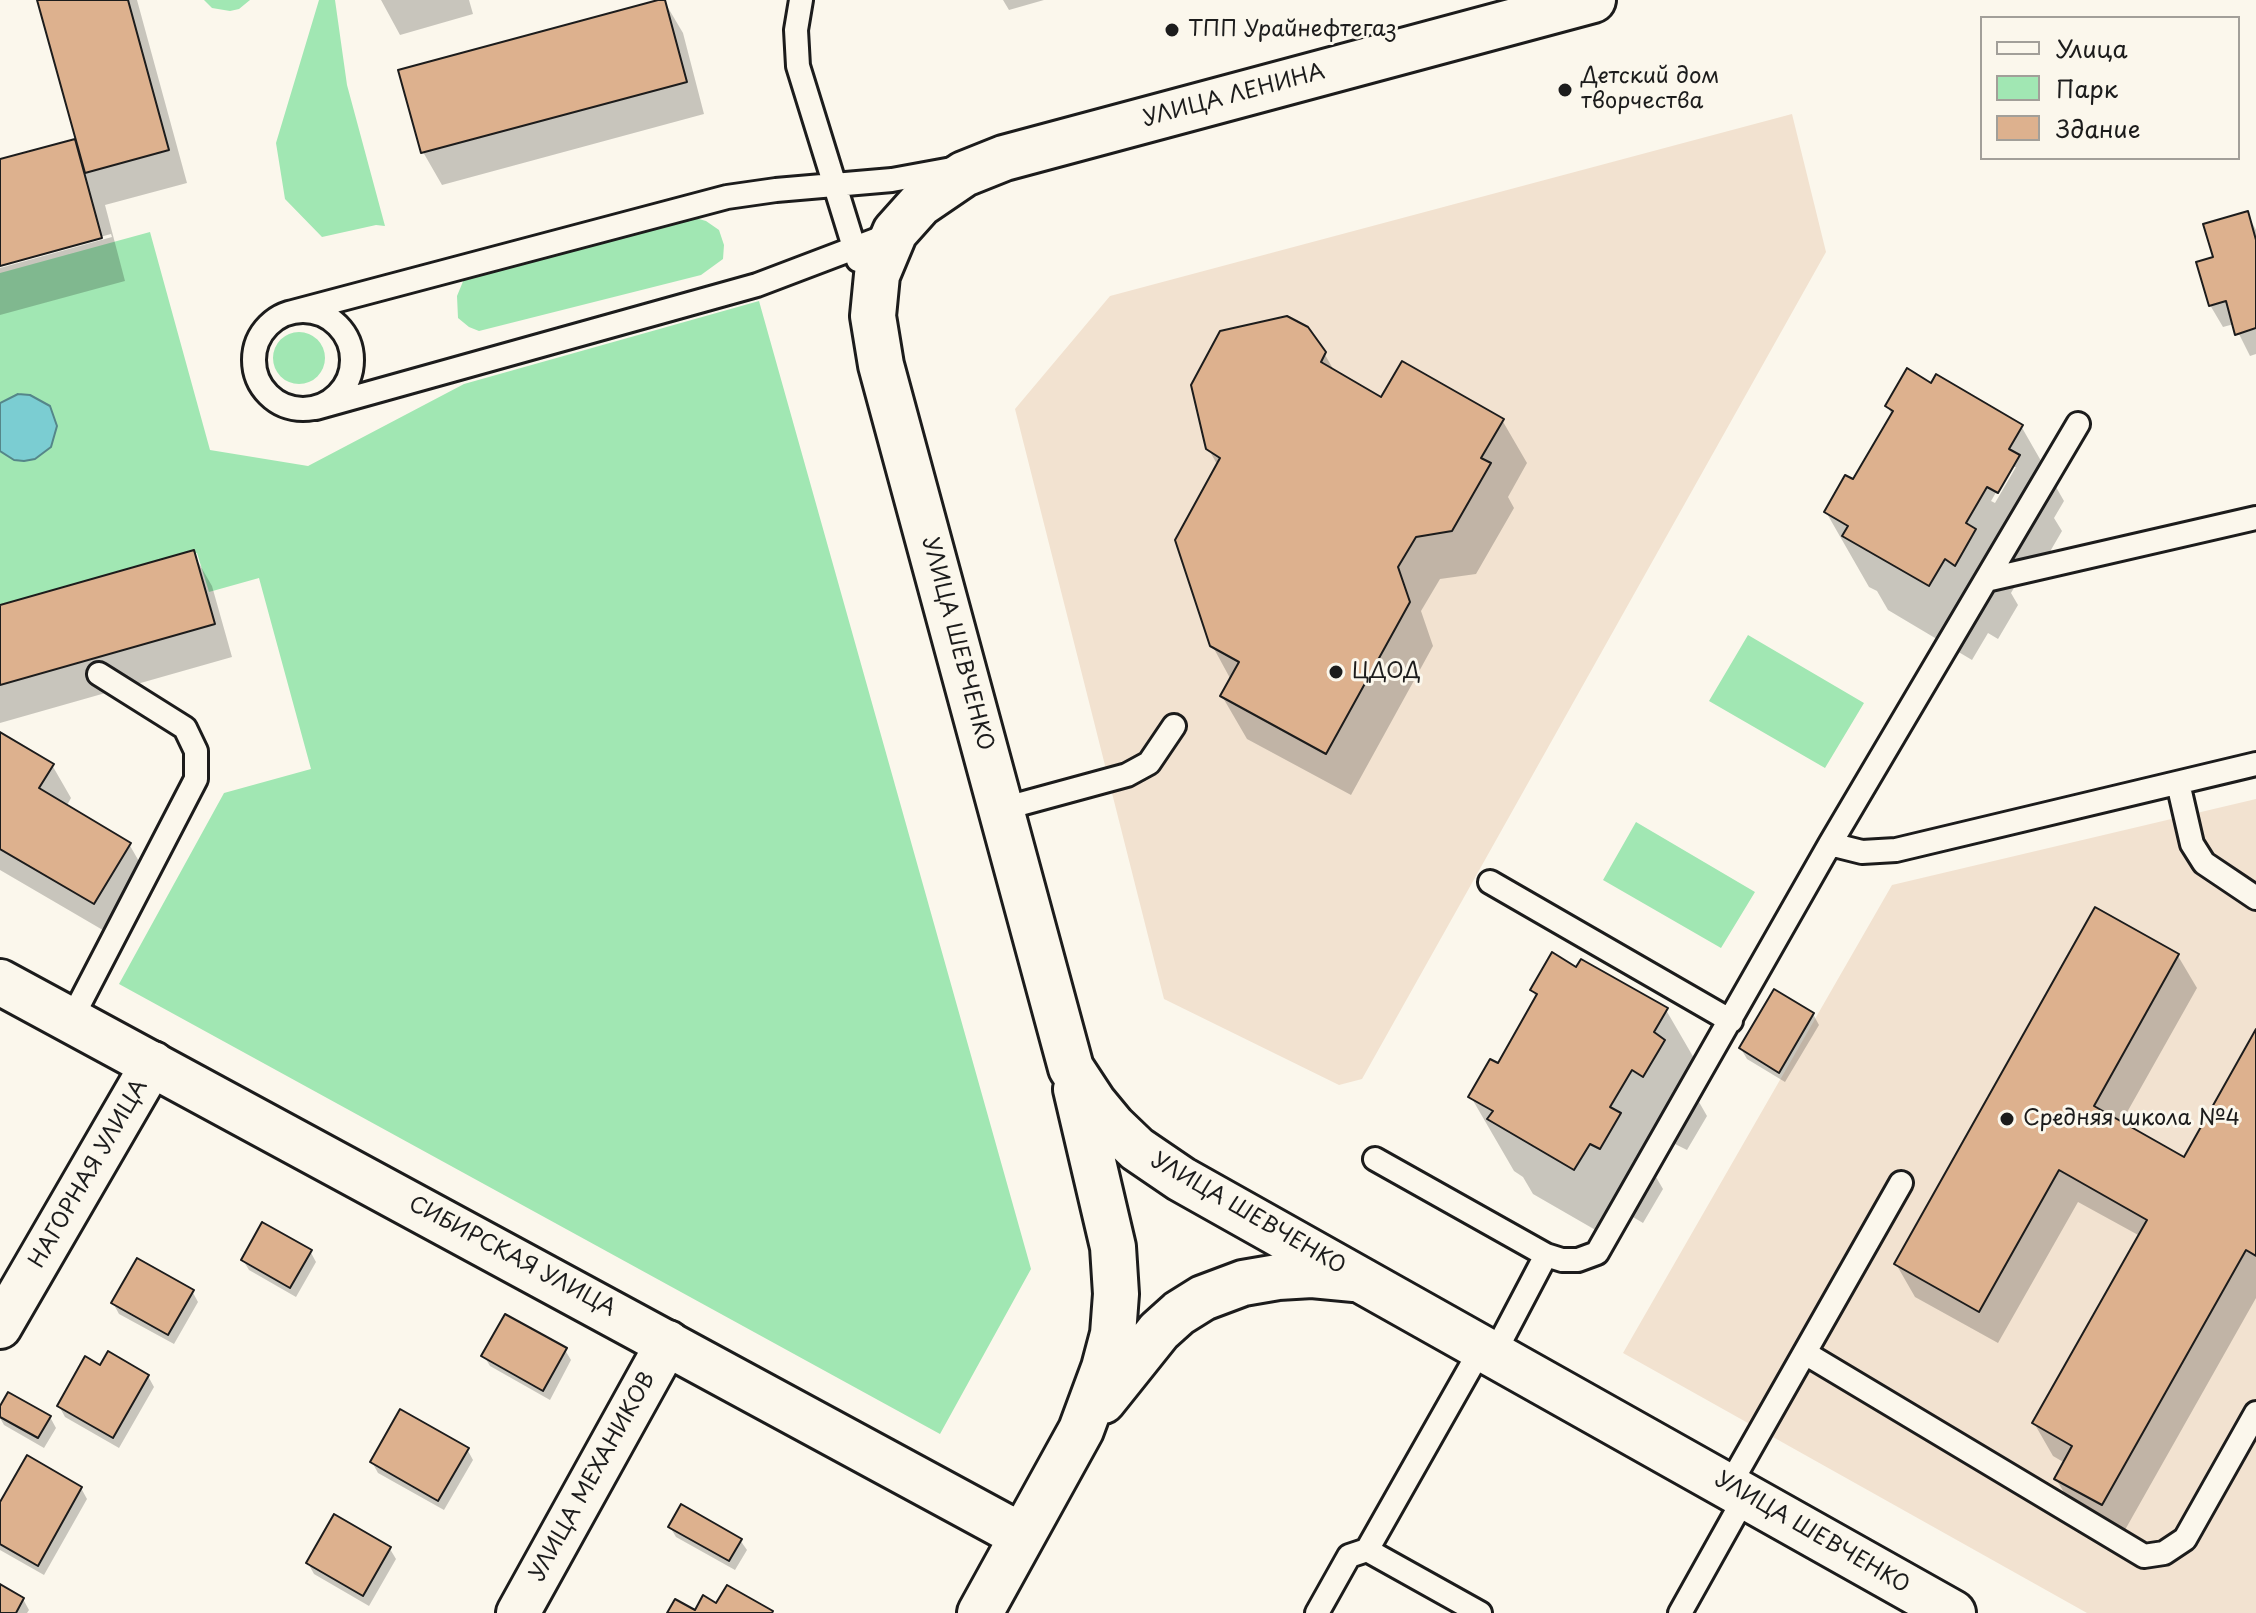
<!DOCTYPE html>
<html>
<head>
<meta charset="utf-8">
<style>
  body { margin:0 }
  #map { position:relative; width:2256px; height:1613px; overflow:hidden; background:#fbf7ec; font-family:"Playpen Sans",sans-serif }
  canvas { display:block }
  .legend { position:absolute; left:1980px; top:16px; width:260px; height:144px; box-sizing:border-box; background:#fbf7ec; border:2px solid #a29f99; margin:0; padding:10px 14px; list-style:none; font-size:24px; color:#1c1c1c }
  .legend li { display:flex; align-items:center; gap:16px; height:40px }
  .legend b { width:40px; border:2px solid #a29f99 }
</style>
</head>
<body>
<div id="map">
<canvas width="2256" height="1613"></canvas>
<ul class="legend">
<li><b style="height:10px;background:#fbf7ec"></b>Улица</li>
<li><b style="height:22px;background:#a1e7b3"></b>Парк</li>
<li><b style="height:22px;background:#ddb18e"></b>Здание</li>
</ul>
</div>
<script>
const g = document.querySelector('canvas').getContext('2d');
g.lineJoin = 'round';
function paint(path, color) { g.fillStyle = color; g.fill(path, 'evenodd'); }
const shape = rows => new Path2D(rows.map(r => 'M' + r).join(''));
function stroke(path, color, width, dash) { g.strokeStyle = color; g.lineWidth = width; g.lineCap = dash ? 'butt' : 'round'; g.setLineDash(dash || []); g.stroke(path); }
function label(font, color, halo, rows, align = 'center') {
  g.font = font + ' "Playpen Sans",sans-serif'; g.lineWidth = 6; g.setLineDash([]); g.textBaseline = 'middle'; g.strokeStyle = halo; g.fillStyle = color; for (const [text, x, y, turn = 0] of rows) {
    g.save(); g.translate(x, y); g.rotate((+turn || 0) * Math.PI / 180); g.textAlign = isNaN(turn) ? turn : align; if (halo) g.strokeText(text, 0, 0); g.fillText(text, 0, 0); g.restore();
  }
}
const built = shape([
  [1792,114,1826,252,1362,1079,1339,1085,1164,999,1015,409,1110,296],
  [2256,799,2256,1613,2087,1613,1623,1353,1892,885]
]);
const green = shape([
  [204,0,250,0,239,9,230,11,212,8],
  [319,0,335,0,347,85,385,226,376,225,322,237,285,199,276,143],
  [692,217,706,221,719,230,724,245,723,259,701,275,479,331,469,327,458,318,457,296,464,279],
  [150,232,210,450,308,466,464,384,759,301,1031,1269,940,1434,119,984,224,793,311,769,259,578,209,592,197,553,0,607,0,273],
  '273 358a26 26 0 1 1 52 0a26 26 0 1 1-52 0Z',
  [1748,635,1864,703,1825,768,1709,701],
  [1636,822,1755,892,1721,948,1603,880]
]);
const water = shape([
  [18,394,30,395,50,406,57,426,51,447,35,459,24,461,14,460,0,451,0,403,18,394]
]);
const shadow = shape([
  [40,0,137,0,187,183,105,205,125,281,0,315,0,268,112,237,111,234,0,264,0,161,74,141,79,148],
  [381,0,469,0,473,14,400,35],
  [1003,0,1044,0,1009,10],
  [664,1,683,33,704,114,442,185,423,152],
  [2247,213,2256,230,2256,354,2250,356,2234,324,2223,327,2210,305,2215,259],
  [1324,353,1336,374,1382,400,1502,420,1527,463,1508,497,1514,508,1476,574,1440,579,1421,611,1433,646,1351,795,1247,739,1222,696,1231,680,1212,645,1218,466,1208,448],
  [1932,386,2021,426,2064,501,2054,518,2062,531,2041,567,2030,560,2011,593,2018,605,1998,639,1988,633,1972,660,1888,610,1877,591,1869,587,1826,512,1853,482,1892,415,1887,406],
  [2011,467,2016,467,1995,503,1991,501],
  [193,553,212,586,232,657,0,723,0,607],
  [0,734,52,765,71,798,66,807,129,844,148,877,113,936,0,870],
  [2178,956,2197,988,2121,1123,2185,1159,2256,1034,2256,1298,2121,1537,2075,1511,2056,1479,2065,1463,2053,1456,2034,1423,2140,1236,2078,1202,1998,1343,1915,1297,1896,1264],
  [1577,969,1666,1010,1709,1084,1699,1102,1707,1116,1687,1150,1675,1144,1656,1177,1663,1189,1643,1223,1633,1217,1618,1243,1533,1194,1523,1177,1514,1171,1471,1097,1499,1066,1537,999,1532,990],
  [1813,1014,1819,1025,1785,1082,1747,1059,1741,1049],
  [310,1251,316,1262,296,1297,249,1270,243,1260],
  [192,1291,198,1302,174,1344,119,1314,113,1303],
  [565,1350,571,1360,550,1400,490,1366,484,1356],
  [148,1376,154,1387,119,1448,65,1417,59,1406],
  [0,1410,50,1417,56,1428,44,1448,4,1425,0,1418],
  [467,1449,473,1460,444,1510,378,1473,372,1462],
  [81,1488,87,1499,44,1575,0,1550,0,1506],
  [670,1527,740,1540,747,1550,735,1570,676,1537],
  [390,1549,396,1559,369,1606,314,1574,308,1563],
  [0,1586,23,1599,29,1610,27,1613,0,1613]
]);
const building = shape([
  [37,0,128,0,169,150,85,173,37,0],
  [658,0,665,0,687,82,421,153,398,70,658,0],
  [75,139,102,238,0,266,0,159,75,139],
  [2248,211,2256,240,2256,328,2235,335,2226,301,2209,306,2196,262,2213,257,2203,224,2248,211],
  [1287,316,1308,327,1326,352,1321,362,1381,397,1402,361,1504,419,1481,458,1491,463,1452,531,1416,537,1398,567,1410,602,1326,754,1220,696,1239,662,1210,646,1175,540,1220,458,1206,449,1191,385,1220,331,1287,316],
  [1907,368,1931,383,1936,374,2023,425,2009,449,2020,455,1998,493,1987,487,1966,523,1976,529,1955,566,1945,559,1929,586,1842,536,1848,526,1824,512,1845,475,1853,479,1893,411,1885,406,1907,368],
  [194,550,215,624,0,685,0,605,194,550],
  [0,732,54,764,39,788,131,843,94,904,0,849,0,732],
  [2095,907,2179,954,2094,1106,2184,1157,2256,1029,2256,1256,2246,1250,2102,1505,2054,1479,2072,1446,2032,1423,2147,1220,2059,1170,1979,1312,1894,1264,2095,907],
  [1552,952,1576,967,1581,959,1668,1008,1654,1032,1665,1040,1643,1077,1632,1070,1610,1107,1621,1113,1600,1149,1590,1144,1574,1170,1487,1119,1493,1111,1468,1097,1490,1059,1498,1063,1537,994,1530,990,1552,952],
  [1774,989,1814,1013,1779,1073,1739,1048,1774,989],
  [262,1222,312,1250,290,1288,241,1260,262,1222],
  [137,1258,194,1290,168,1335,111,1303,137,1258],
  [505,1314,567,1348,543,1391,481,1356,505,1314],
  [108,1351,149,1375,113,1438,57,1406,85,1356,100,1365,108,1351],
  [8,1392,51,1416,38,1438,0,1417,0,1406,8,1392],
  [400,1409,469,1448,438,1501,370,1462,400,1409],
  [27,1455,82,1487,38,1566,0,1544,0,1502,27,1455],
  [681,1504,742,1539,729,1561,668,1527,681,1504],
  [334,1514,391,1547,363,1596,306,1563,334,1514],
  [0,1584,24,1598,16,1613,0,1613,0,1584],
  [727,1585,773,1611,772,1613,667,1613,675,1599,695,1610,703,1595,716,1603,727,1585]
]);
const lane = shape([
  [801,0,796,30,798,66,858,260],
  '254 360a49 49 0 1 1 98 0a49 49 0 1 1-98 0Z',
  [289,313,727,197,776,190,892,180,952,169],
  [316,408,757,285,894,233],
  [1986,580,2256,518],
  [2178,783,2192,844,2204,863,2256,898],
  [1002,809,1127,775,1149,763,1174,726],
  [1830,844,1862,852,1896,850,2256,764],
  [1490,882,1731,1021],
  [71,1020,196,779,196,751,185,728,99,674],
  [1375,1159,1546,1255],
  [1805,1353,2144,1556,2164,1553,2185,1539,2256,1413],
  [1494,1354,1546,1255,1562,1260,1578,1260,1597,1253,1830,844,2078,424],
  [1729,1486,1901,1183],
  [1367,1550,1482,1347],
  [1317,1613,1349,1556,1367,1550,1480,1613],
  [1680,1613,1746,1495]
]);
const street = shape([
  [0,1327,153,1063],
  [518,1613,668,1342]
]);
const secondary = shape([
  [1593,0,1004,158,964,174,920,204,895,232,877,275,873,316,881,365,1071,1068,1094,1103,1113,1126,1137,1149,1181,1179,1953,1613],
  [0,982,1022,1536],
  [1103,1401,1159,1331,1179,1313,1203,1298,1243,1283,1278,1277,1312,1275,1354,1279],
  [980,1613,1081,1430,1104,1368,1113,1334,1116,1294,1113,1247,1076,1089]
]);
const markers = [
  [1172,30,8,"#1c1c1c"],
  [1565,90,8,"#1c1c1c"],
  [1336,672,8,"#1c1c1c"],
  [2007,1119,8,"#1c1c1c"]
];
const poiNames = [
  ["ТПП Урайнефтегаз",1188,30],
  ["Детский дом",1581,77],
  ["творчества",1581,102],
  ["ЦДОД",1352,672],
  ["Средняя школа №4",2023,1119]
];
const streetNames = [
  ["УЛИЦА ЛЕНИНА",1234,96,-15],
  ["УЛИЦА ШЕВЧЕНКО",957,644,75],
  ["НАГОРНАЯ УЛИЦА",89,1174,-60],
  ["УЛИЦА ШЕВЧЕНКО",1248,1214,30],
  ["СИБИРСКАЯ УЛИЦА",512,1257,28],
  ["УЛИЦА МЕХАНИКОВ",593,1477,-61],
  ["УЛИЦА ШЕВЧЕНКО",1812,1533,30]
];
paint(built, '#f2e2d0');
paint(green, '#a1e7b3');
paint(water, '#7bcdd2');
stroke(water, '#558689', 2);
paint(shadow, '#0003');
paint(building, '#ddb18e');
stroke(building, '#1c1c1c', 2);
stroke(lane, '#1c1c1c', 28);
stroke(street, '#1c1c1c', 48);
stroke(secondary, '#1c1c1c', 50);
stroke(lane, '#fbf7ec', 22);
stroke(street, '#fbf7ec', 42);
stroke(secondary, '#fbf7ec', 44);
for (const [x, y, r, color] of markers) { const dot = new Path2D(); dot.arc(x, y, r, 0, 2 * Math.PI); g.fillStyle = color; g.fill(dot); stroke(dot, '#fbf7ec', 3); }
label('22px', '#1c1c1c', '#fbf7ec', poiNames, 'left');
label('22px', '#1c1c1c', '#fbf7ec', streetNames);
</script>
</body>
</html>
